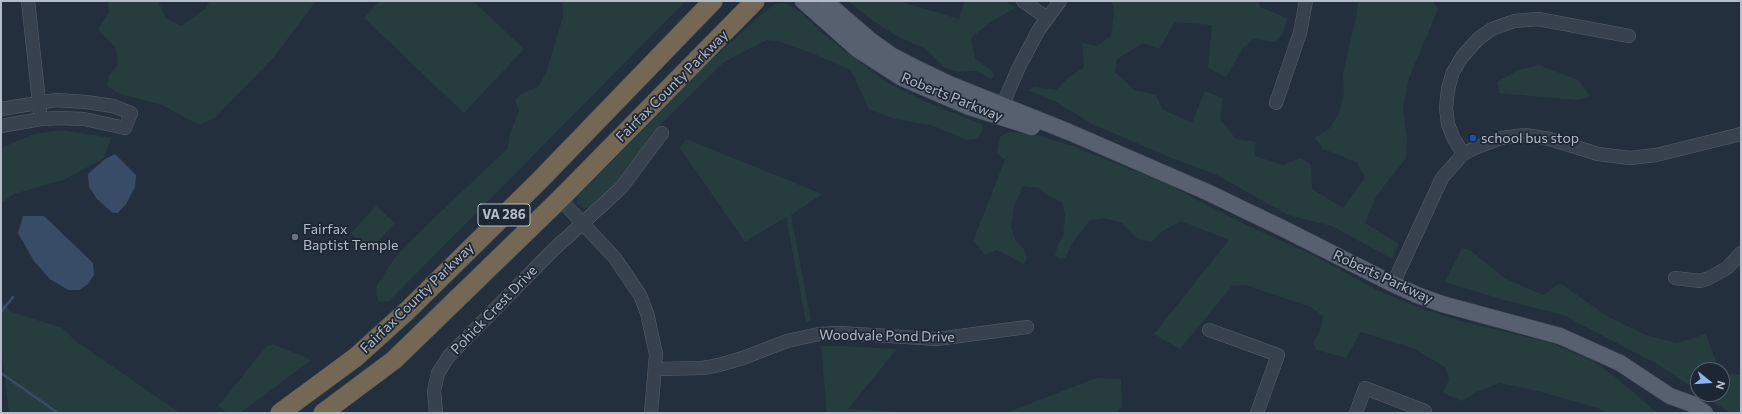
<!DOCTYPE html>
<html>
<head>
<meta charset="utf-8">
<style>
  body { margin:0 }
  #map { position:relative; width:1742px; height:414px; overflow:hidden; background:#242f3e; font-family:Commissioner,sans-serif }
  canvas { display:block }
  .frame { position:absolute; inset:0; border:2px solid #b4bcc9; pointer-events:none }
  .north { position:absolute; left:1690px; top:362px; width:40px; height:40px; box-sizing:border-box; background:#1d2633; border:1px solid #59626f; border-radius:50%; rotate:107deg; font-size:11px; font-weight:700; line-height:16px; text-align:center; color:#b4bcc9 }
  .north::after { content:''; display:block; margin:auto; width:14px; height:18px; background:#8ab4f8; clip-path:polygon(50% 0,100% 100%,50% 72%,0 100%) }
</style>
</head>
<body>
<div id="map">
<canvas width="1742" height="414"></canvas>
<div class="frame"></div>
<div class="north">N</div>
</div>
<script>
const g = document.querySelector('canvas').getContext('2d');
g.lineJoin = 'round';
function paint(path, color) { g.fillStyle = color; g.fill(path, 'evenodd'); }
const shape = rows => new Path2D(rows.map(r => 'M' + r).join(''));
function stroke(path, color, width, dash) { g.strokeStyle = color; g.lineWidth = width; g.lineCap = dash ? 'butt' : 'round'; g.setLineDash(dash || []); g.stroke(path); }
function label(font, color, halo, rows, align = 'center') {
  g.font = font + ' Commissioner,sans-serif'; g.lineWidth = 3.5; g.setLineDash([]); g.textBaseline = 'middle'; g.strokeStyle = halo; g.fillStyle = color; for (const [text, x, y, turn = 0] of rows) {
    g.save(); g.translate(x, y); g.rotate((+turn || 0) * Math.PI / 180); g.textAlign = isNaN(turn) ? turn : align; if (halo) g.strokeText(text, 0, 0); g.fillText(text, 0, 0); g.restore();
  }
}
const green = shape([
  [108,1,158,1,166,18,181,26,205,9,210,1,316,1,274,57,216,117,199,125,162,105,118,93,107,86,109,75,118,65,116,49,98,29,109,12],
  [379,1,473,1,524,49,464,113,364,18],
  [562,1,685,2,389,301,379,302,376,294,377,285,394,259,407,244,508,148,510,134,519,110,515,100,521,94,538,87,546,73,563,17],
  [848,1,898,1,959,19,965,1,1005,1,1015,8,989,23,971,38,975,58,993,72,994,76,991,79,977,71,957,72,944,67,926,49,898,37,869,18],
  [1112,1,1259,1,1260,7,1287,18,1283,34,1275,42,1254,39,1244,47,1226,77,1208,68,1212,25,1175,22,1159,49,1143,43,1117,59,1115,72,1134,90,1156,95,1162,109,1192,123,1205,91,1223,98,1220,119,1236,139,1256,142,1255,156,1283,165,1301,158,1311,165,1312,189,1343,208,1365,178,1357,162,1323,149,1315,138,1330,128,1339,113,1344,93,1343,73,1357,13,1358,1,1433,1,1438,9,1409,78,1403,108,1407,139,1406,158,1377,195,1365,223,1399,244,1392,259,1332,226,1288,215,1217,175,1172,158,1092,124,1058,103,1029,90,1035,87,1056,90,1068,78,1084,67,1082,43,1097,46,1111,36,1114,14],
  [785,3,798,10,827,37,886,82,924,101,981,124,983,130,977,139,967,140,931,125,895,119,869,109,851,70,814,54,778,41,767,40,724,62,662,123,617,182,592,207,585,208,577,204,578,196,706,65,763,13,775,4],
  [1539,65,1578,80,1591,97,1576,100,1500,93,1497,82,1518,70],
  [62,130,111,138,104,158,66,179,14,194,1,203,1,148,34,134],
  [1008,132,1029,133,1070,145,1167,184,1244,224,1313,255,1375,289,1417,307,1457,320,1552,343,1594,362,1613,375,1657,413,1608,413,1597,408,1538,391,1500,383,1476,392,1462,401,1443,393,1449,379,1445,367,1415,349,1361,332,1346,358,1317,350,1313,344,1322,326,1323,316,1311,307,1245,285,1232,286,1180,349,1154,334,1229,240,1181,221,1161,232,1151,242,1138,239,1122,223,1104,218,1090,220,1073,242,1065,258,1059,259,1055,255,1058,244,1063,236,1065,215,1062,202,1046,195,1039,188,1023,186,1014,207,1011,227,1016,241,1024,249,1027,258,1024,264,997,250,985,255,973,241,1005,160,997,153,1000,137],
  [686,139,822,194,791,215,811,321,806,322,786,217,745,242,680,148],
  [376,206,395,223,370,250,351,233],
  [1462,248,1470,250,1504,278,1543,295,1560,283,1607,316,1646,335,1677,343,1706,334,1719,370,1698,370,1698,391,1659,365,1563,315,1504,300,1445,282],
  [1,301,12,312,62,328,77,342,180,413,9,413,1,345],
  [272,344,308,358,310,361,240,413,227,413,218,406,267,346],
  [821,346,846,346,897,349,848,409,916,413,827,413],
  [1722,373,1741,375,1741,413,1730,413,1702,394,1722,394],
  [1096,378,1121,379,1122,406,1117,413,1006,413]
]);
const water = shape([
  [115,154,136,175,135,187,126,204,118,213,113,213,97,199,89,187,88,174,105,159],
  [23,216,44,216,93,263,94,275,88,284,79,290,68,290,50,279,34,261,18,233]
]);
const stream = shape([
  [1,312,13,297],
  [1,373,58,413]
]);
const minor = shape([
  [28,1,40,111],
  [1023,1,1047,18],
  [1276,103,1300,33,1306,1],
  [1,109,56,100,86,102,113,106,131,113,125,128,84,119,60,118,41,119,1,126],
  [999,113,1019,67,1038,31,1060,1],
  [1463,154,1453,137,1448,124,1446,108,1448,89,1453,72,1462,57,1478,39,1492,29,1514,21,1538,19,1629,36],
  [560,199,615,258,640,295,647,313,656,354,651,413],
  [1675,278,1700,281,1709,278,1727,268,1741,253],
  [1393,284,1442,178,1463,154,1475,148,1501,138,1525,135,1550,139,1598,154,1630,158,1656,155,1741,134],
  [1209,330,1278,355,1257,413],
  [656,369,703,368,719,365,743,358,787,341,819,334,840,333,937,339,1027,327],
  [436,413,434,391,438,373,449,356,552,251,621,188,662,133],
  [1356,413,1365,388,1425,411]
]);
const major = shape([
  [803,1,857,49,902,78,969,107,1032,127],
  [825,1,870,40,891,55,916,68,949,84,1069,132,1207,192,1284,229,1393,284,1417,295,1442,304,1560,336,1620,363,1670,396,1692,404,1705,413]
]);
const highway = shape([
  [280,413,356,357,407,311,540,180,713,1],
  [323,413,394,360,560,199,755,1]
]);
const markers = [
  [1473,138,4,"#1a4fb4"],
  [295,237,4,"#6b7280"]
];
const shields = [
  [504,215,52]
];
const shieldNames = [
  ["VA 286",504,215]
];
const streetNames = [
  ["Fairfax County Parkway",672,86,-45],
  ["Roberts Parkway",952,97,22],
  ["Roberts Parkway",1383,277,25],
  ["Fairfax County Parkway",417,298,-44],
  ["Pohick Crest Drive",494,310,-46],
  ["Woodvale Pond Drive",887,336,1]
];
const poiNames = [
  ["school bus stop",1481,138],
  ["Fairfax",303,229],
  ["Baptist Temple",303,245]
];
paint(green, '#263c3f');
paint(water, '#394c67');
stroke(stream, '#394c67', 2.5);
stroke(minor, '#565f6c', 14);
stroke(major, '#414a57', 17);
stroke(highway, '#434c59', 20);
stroke(minor, '#38414e', 13);
stroke(major, '#56606e', 16);
stroke(highway, '#746855', 19);
for (const [x, y, r, color] of markers) { const dot = new Path2D(); dot.arc(x, y, r, 0, 2 * Math.PI); g.fillStyle = color; g.fill(dot); stroke(dot, '#1d2633', 1.5); }
for (const [x, y, w] of shields) { const box = new Path2D(); box.roundRect(x - w / 2, y - 11, w, 22, 3); g.fillStyle = '#1d2633'; g.fill(box); stroke(box, '#b4bcc9', 1); }
label('bold 13px', '#b4bcc9', null, shieldNames);
label('14px', '#b4bcc9', '#1d2633', streetNames);
label('14px', '#b4bcc9', '#1d2633', poiNames, 'left');
</script>
</body>
</html>
